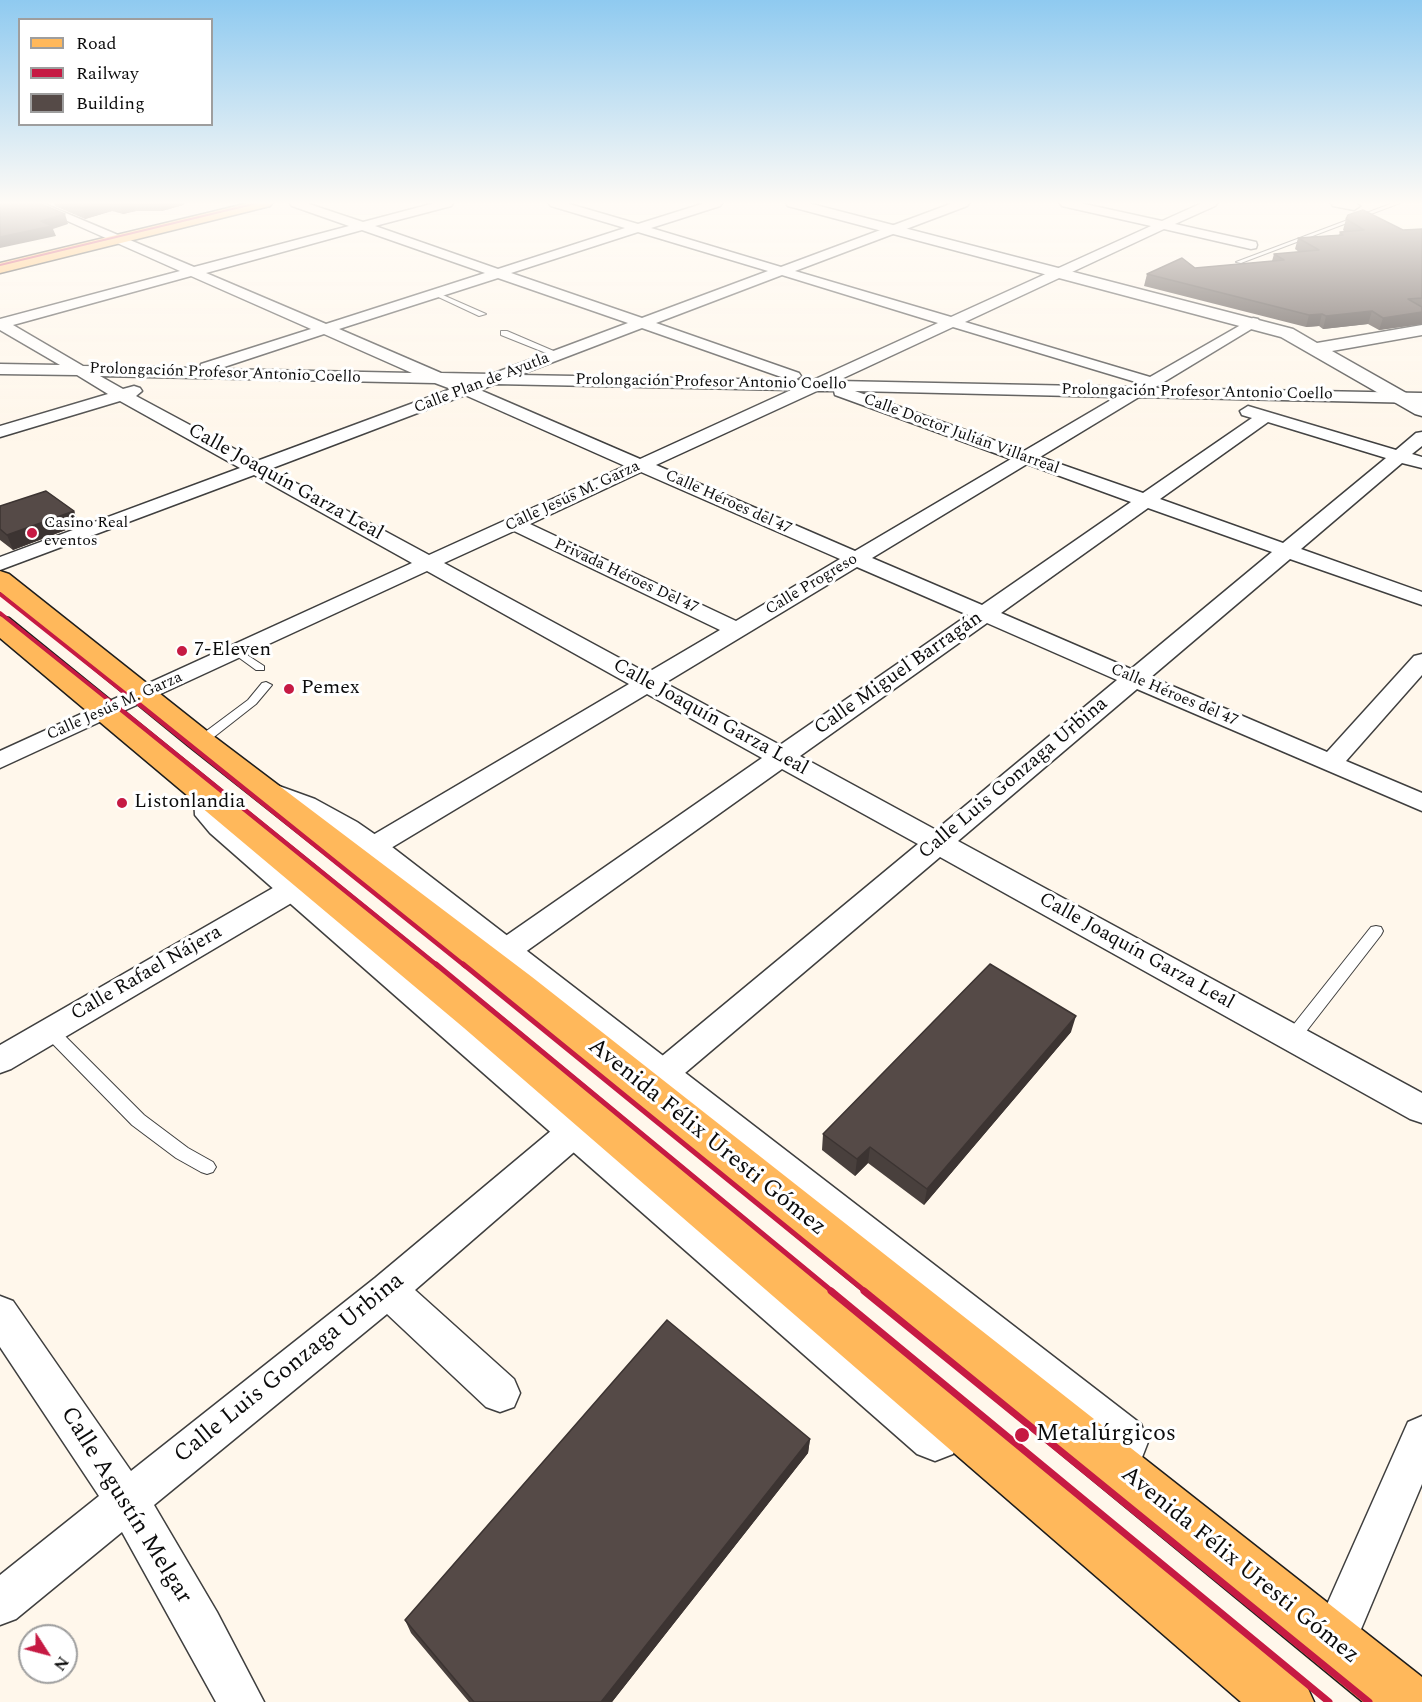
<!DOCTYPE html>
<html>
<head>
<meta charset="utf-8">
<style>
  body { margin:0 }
  #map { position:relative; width:1422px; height:1702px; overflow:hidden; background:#fff7eb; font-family:Spectral,serif }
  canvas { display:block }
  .legend { position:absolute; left:18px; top:18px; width:195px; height:108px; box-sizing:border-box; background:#fff; border:2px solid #9e9e9e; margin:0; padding:8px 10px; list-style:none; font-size:18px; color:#0c0c0c }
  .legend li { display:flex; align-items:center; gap:12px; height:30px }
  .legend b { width:30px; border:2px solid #9e9e9e }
  .north { position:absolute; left:18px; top:1624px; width:60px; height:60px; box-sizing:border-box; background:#fff; border:2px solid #9e9e9e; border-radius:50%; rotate:126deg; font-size:16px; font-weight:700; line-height:24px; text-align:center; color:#0c0c0c }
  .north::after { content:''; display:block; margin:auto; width:21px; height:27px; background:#c61a43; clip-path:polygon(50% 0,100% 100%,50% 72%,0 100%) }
</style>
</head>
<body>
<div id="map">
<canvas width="1422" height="1702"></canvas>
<ul class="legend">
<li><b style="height:8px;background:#ffb85b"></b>Road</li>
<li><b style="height:8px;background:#c61a43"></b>Railway</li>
<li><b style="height:16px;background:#554a47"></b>Building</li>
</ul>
<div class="north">N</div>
</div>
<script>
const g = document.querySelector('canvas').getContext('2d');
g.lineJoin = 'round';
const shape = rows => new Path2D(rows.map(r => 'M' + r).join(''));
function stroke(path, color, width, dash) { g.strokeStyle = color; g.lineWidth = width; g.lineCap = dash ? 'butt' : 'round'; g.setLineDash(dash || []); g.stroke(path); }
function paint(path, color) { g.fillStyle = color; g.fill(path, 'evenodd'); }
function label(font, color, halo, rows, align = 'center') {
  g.font = font + ' Spectral,serif'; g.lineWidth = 6; g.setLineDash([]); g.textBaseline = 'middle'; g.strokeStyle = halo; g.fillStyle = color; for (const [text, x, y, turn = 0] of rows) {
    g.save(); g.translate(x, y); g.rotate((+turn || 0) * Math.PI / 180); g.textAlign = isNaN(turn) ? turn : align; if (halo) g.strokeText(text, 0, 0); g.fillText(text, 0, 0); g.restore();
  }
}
const service = shape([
  [1393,203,1400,203,1241,263,1236,262,1393,203],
  [432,292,436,292,486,314,479,316,432,294,432,292],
  [501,331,507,331,563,355,556,357,501,335,501,331],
  [238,649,264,666,264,670,256,670,234,654,232,652,238,649],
  [266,682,272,685,256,704,205,744,197,744,195,741,197,738,248,700,262,683,266,682],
  [1376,926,1381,927,1383,931,1381,935,1298,1042,1292,1044,1286,1042,1284,1038,1286,1034,1371,927,1376,926],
  [50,1025,56,1027,144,1115,188,1148,213,1162,216,1167,213,1172,207,1174,201,1172,176,1158,132,1125,44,1035,42,1031,44,1027,50,1025]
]);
const minor = shape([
  [27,203,42,203,194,267,349,226,292,206,290,203,306,203,363,222,435,203,453,203,451,206,375,226,498,269,625,228,551,206,549,203,566,203,638,224,705,203,722,203,720,206,651,228,781,267,953,203,969,203,967,206,795,271,951,317,1151,226,1062,206,1060,203,1080,203,1162,221,1202,203,1217,203,1215,206,1175,224,1256,242,1257,245,1256,248,1251,249,1164,229,965,322,1150,377,1253,318,1258,319,1260,322,1258,325,1154,388,1422,393,1422,403,1139,397,1040,457,1143,493,1252,418,1242,415,1240,411,1248,406,1396,450,1416,433,1422,432,1422,446,1412,454,1422,457,1422,468,1402,463,1301,549,1422,592,1422,605,1290,559,1151,677,1327,752,1414,656,1422,654,1422,675,1346,761,1422,793,1422,811,1137,689,958,841,1422,1093,1422,1123,1410,1119,940,857,672,1084,661,1088,650,1084,645,1075,650,1066,918,844,782,769,514,960,504,963,494,960,489,952,494,944,762,758,647,694,381,854,371,857,361,854,358,848,361,842,629,684,427,571,0,768,0,751,412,563,254,475,0,570,0,557,240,468,120,401,0,437,0,426,108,394,77,375,0,374,0,364,60,365,0,330,0,319,180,271,27,203],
  [362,230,485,273,326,324,206,273,362,230],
  [638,232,768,271,642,318,511,273,638,232],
  [782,275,938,323,811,381,795,380,801,376,799,373,656,323,782,275],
  [191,276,311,329,201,364,200,368,83,366,13,325,191,276],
  [498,278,628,323,492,374,441,373,339,329,498,278],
  [953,327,1139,383,1132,387,837,381,953,327],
  [642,328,787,379,791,380,519,375,642,328],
  [324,334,412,373,218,369,324,334],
  [100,376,435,383,451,389,257,461,136,396,142,391,140,388,134,386,123,389,100,376],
  [495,384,791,390,640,459,480,390,495,384],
  [817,391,834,391,835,395,1011,459,855,551,656,465,817,391],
  [855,391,1116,397,1024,451,855,391],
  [465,395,625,466,429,555,270,469,465,395],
  [1268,422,1386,458,1283,543,1160,499,1268,422],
  [1027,464,1131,502,982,605,872,558,1027,464],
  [641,472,840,559,736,621,530,524,641,472],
  [1148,508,1272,552,1131,669,1001,613,1148,508],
  [514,531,720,630,647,673,444,563,514,531],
  [857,567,968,615,780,745,665,683,857,567],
  [987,623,1117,680,936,830,800,756,987,623],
  [1331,203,1355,203,1360,206,1354,210,1333,206,1331,203],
  [295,878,305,881,309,888,305,895,11,1069,0,1073,0,1045,285,881,295,878],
  [576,1116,588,1120,593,1130,588,1140,415,1290,514,1379,520,1393,514,1407,500,1412,486,1407,387,1314,154,1505,217,1612,264,1702,216,1702,122,1532,16,1619,0,1625,0,1575,99,1496,0,1347,0,1296,13,1301,131,1471,375,1278,564,1120,576,1116],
  [1422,1416,1422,1484,1359,1634,1343,1640,1327,1634,1321,1618,1408,1422,1422,1416]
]);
const tertiary = shape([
  [786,203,808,203,1293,329,1317,343,1422,325,1422,335,1332,351,1422,402,1422,416,1415,414,1281,337,788,206,786,203],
  [268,782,315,799,357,822,383,840,1141,1424,1148,1442,1141,1460,1123,1467,1105,1460,647,1086,359,856,335,838,293,813,257,799,252,792,257,785,268,782],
  [210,788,221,791,226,798,227,813,232,819,953,1418,960,1436,953,1454,935,1461,917,1454,210,833,195,815,194,798,199,791,210,788]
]);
const primary = shape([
  [249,203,272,203,270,206,0,273,0,263,249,203],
  [0,571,9,574,212,735,532,977,1422,1677,1422,1702,1363,1702,506,997,190,747,0,592,0,571],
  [0,616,9,618,490,1008,1305,1682,1314,1702,1241,1702,464,1028,0,638,0,616]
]);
const railFar4 = shape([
  [0,265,257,203]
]);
const railFar3 = shape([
  [0,594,141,706],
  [0,613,116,706]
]);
const railFar2 = shape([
  [114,704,438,966],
  [139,704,465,966]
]);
const railFar1 = shape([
  [436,964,833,1292],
  [463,964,866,1292]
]);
const rail = shape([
  [831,1291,1329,1702],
  [864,1291,1369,1702]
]);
const wall = shape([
  [54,203,185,203,183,205,162,211,136,211,123,214,112,211,85,219,55,206],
  [1346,219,1403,230,1422,229,1422,324,1379,330,1368,324,1323,329,1319,326,1306,327,1144,286,1147,274,1195,268,1272,261,1274,254,1299,252,1295,249,1298,238,1339,235,1340,232,1345,232,1343,230],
  [0,506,74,511,79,525,13,550,0,540],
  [1071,1032,924,1205,868,1163,855,1176,822,1150,823,1134],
  [810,1439,808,1453,612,1702,469,1702,411,1633,405,1620]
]);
const shadedWall = shape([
  [101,203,110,203,112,211,85,219,82,208],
  [125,203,134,203,136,211,123,214,120,204],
  [160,203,185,203,183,205,162,211],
  [65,214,68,224,53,229,56,236,0,248,0,237,41,221],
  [1372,311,1368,324,1323,329,1326,316],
  [1422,312,1422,324,1379,330,1383,318],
  [1322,314,1319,326,1306,327,1309,315],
  [74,511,79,525,13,550,7,535],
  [1076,1016,1071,1032,924,1205,927,1189],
  [870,1147,868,1163,855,1176,857,1159],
  [810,1439,808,1453,612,1702,601,1702]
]);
const building = shape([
  [0,203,39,203,65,214,41,221,52,226,0,237,0,203],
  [69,203,101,203,82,208,69,203],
  [1363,210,1403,230,1422,229,1422,298,1408,299,1422,307,1422,312,1383,318,1372,311,1326,316,1322,314,1309,315,1147,274,1182,258,1195,268,1284,260,1274,254,1319,250,1298,238,1343,235,1340,232,1364,230,1346,219,1348,215,1363,210],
  [46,491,74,511,7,535,0,529,0,506,46,491],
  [990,964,1076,1016,927,1189,870,1147,857,1159,823,1134,990,964],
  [667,1320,810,1439,601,1702,474,1702,405,1620,667,1320]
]);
const markers = [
  [32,533,6,"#c61a43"],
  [182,651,6,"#c61a43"],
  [289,689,6,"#c61a43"],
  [122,803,6,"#c61a43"],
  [1022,1435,8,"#c61a43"]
];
const farStreetnames = [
  ["Prolongación Profesor Antonio Coello",225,374,2],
  ["Prolongación Profesor Antonio Coello",711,383,1],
  ["Calle Plan de Ayutla",482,384,-21],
  ["Prolongación Profesor Antonio Coello",1197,393,1],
  ["Calle Doctor Julián Villarreal",961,435,20],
  ["Calle Jesús M. Garza",573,497,-25],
  ["Calle Héroes del 47",728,503,24],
  ["Privada Héroes Del 47",626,577,25],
  ["Calle Progreso",812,585,-31],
  ["Calle Héroes del 47",1174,696,23],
  ["Calle Jesús M. Garza",115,707,-24]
];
const farPoinames = [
  ["Casino Real",44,524],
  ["eventos",44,542]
];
const streetNames = [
  ["Calle Joaquín Garza Leal",285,483,29],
  ["Calle Miguel Barragán",899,674,-35],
  ["Calle Joaquín Garza Leal",710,718,29],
  ["Calle Luis Gonzaga Urbina",1014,779,-40],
  ["Calle Joaquín Garza Leal",1136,952,29],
  ["Calle Rafael Nájera",147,974,-30]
];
const poiNames = [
  ["7-Eleven",194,651],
  ["Pemex",301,689],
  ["Listonlandia",134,803]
];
const nearStreetnames = [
  ["Avenida Félix Uresti Gómez",706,1138,39],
  ["Calle Luis Gonzaga Urbina",290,1369,-39],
  ["Calle Agustín Melgar",125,1506,58],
  ["Avenida Félix Uresti Gómez",1239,1566,39]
];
const nearPoinames = [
  ["Metalúrgicos",1036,1435]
];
stroke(service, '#3f3f3f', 2);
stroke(minor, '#3f3f3f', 3);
stroke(tertiary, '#3f3f3f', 3);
stroke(primary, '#1d1d1d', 3);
paint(service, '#fff');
paint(minor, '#fff');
paint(tertiary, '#fff');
paint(primary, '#ffb85b');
stroke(railFar4, '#c61a43', 2);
stroke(railFar3, '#c61a43', 4);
stroke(railFar2, '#c61a43', 4.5);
stroke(railFar1, '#c61a43', 5);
stroke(rail, '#c61a43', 7);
paint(wall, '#49403d');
paint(shadedWall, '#3c3432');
paint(building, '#554a47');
stroke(building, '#3c3432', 1.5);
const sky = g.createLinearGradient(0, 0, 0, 441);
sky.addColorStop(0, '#8fcaf0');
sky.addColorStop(0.46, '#fffbf6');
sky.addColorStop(1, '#fffbf600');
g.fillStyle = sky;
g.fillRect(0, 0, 1422, 441);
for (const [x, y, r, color] of markers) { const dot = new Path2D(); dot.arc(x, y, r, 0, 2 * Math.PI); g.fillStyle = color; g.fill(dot); stroke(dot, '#fff', 2); }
label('16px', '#0c0c0c', '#fff', farStreetnames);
label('16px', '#0c0c0c', '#fff', farPoinames, 'left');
label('20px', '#0c0c0c', '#fff', streetNames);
label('20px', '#0c0c0c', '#fff', poiNames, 'left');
label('24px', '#0c0c0c', '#fff', nearStreetnames);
label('24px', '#0c0c0c', '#fff', nearPoinames, 'left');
</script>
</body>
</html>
